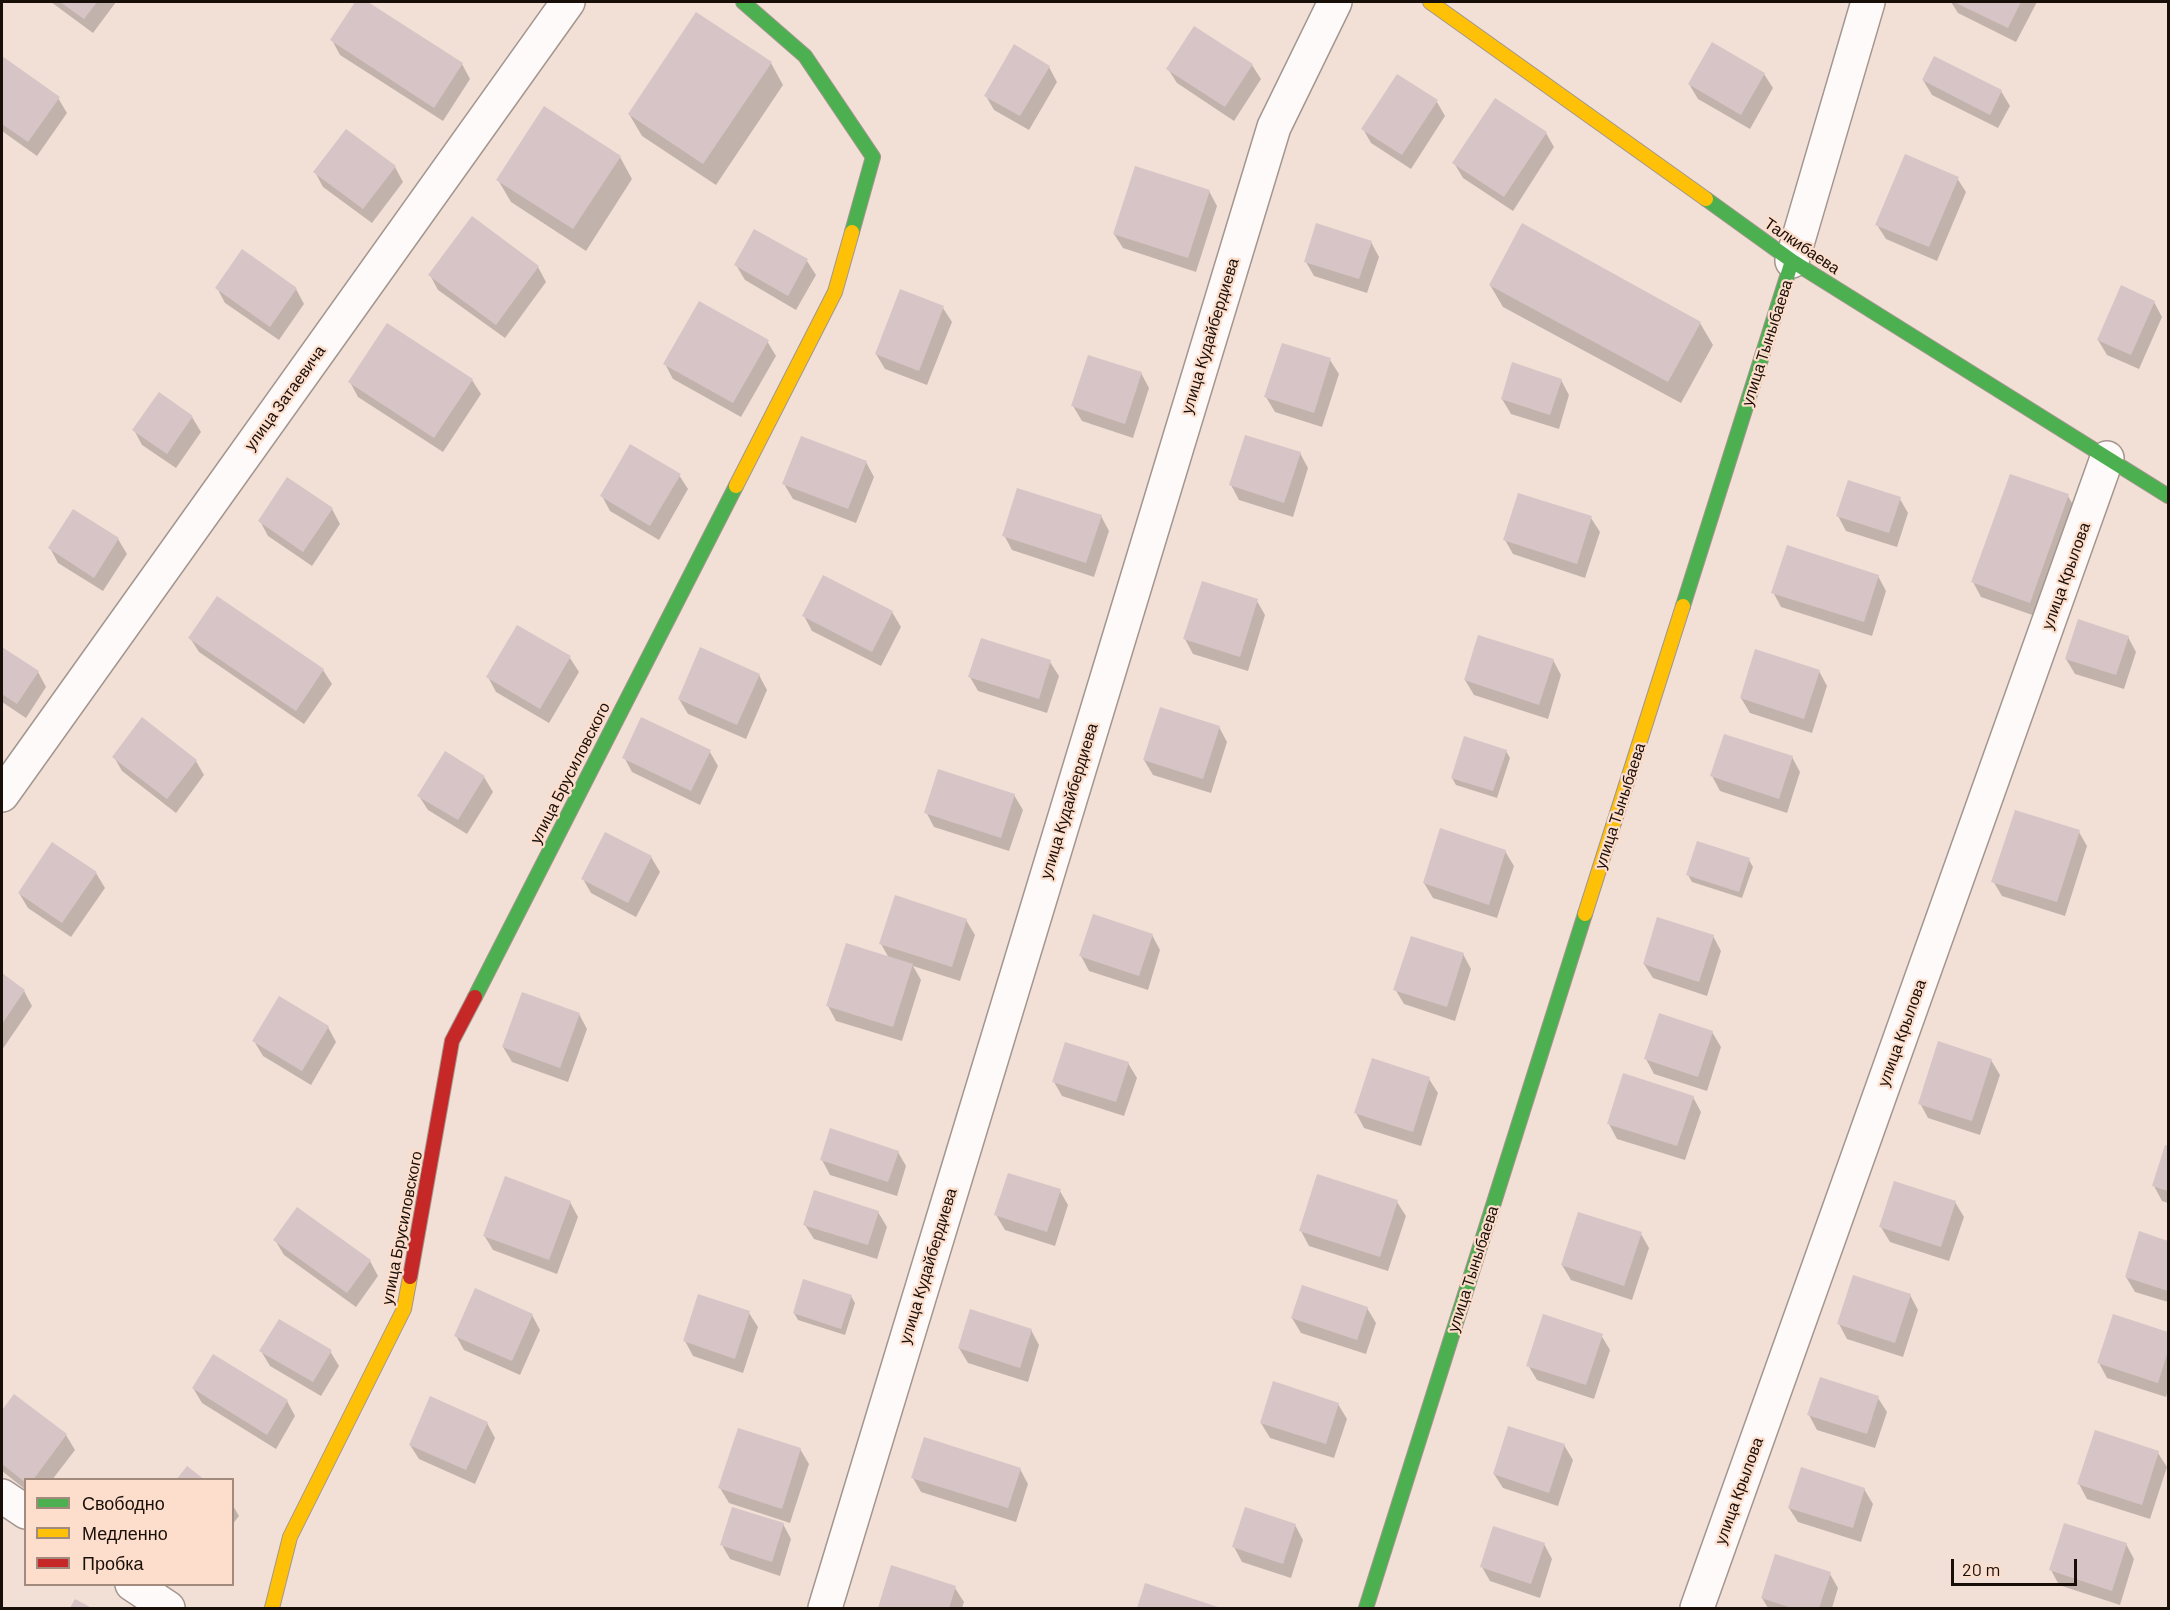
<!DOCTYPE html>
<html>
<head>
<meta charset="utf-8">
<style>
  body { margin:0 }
  #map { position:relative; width:2170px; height:1610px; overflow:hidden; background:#f2e0d6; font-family:Barlow,sans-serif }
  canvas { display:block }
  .frame { position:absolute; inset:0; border:3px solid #190f09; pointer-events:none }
  .legend { position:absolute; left:24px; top:1478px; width:210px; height:108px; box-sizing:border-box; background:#fdddcb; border:2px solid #a28b7d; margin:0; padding:8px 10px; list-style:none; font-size:18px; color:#190f09 }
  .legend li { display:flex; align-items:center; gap:12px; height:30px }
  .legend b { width:30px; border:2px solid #a28b7d }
  .scale { position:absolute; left:1951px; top:1559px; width:126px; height:27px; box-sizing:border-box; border:3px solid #190f09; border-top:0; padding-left:8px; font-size:18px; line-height:21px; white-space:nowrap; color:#190f09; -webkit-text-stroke:4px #fdddcb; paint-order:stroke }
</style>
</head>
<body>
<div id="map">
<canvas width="2170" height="1610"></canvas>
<div class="frame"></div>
<ul class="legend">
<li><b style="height:8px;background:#4caf50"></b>Свободно</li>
<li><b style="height:8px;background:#ffc107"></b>Медленно</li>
<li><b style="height:8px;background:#c62828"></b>Пробка</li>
</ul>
<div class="scale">20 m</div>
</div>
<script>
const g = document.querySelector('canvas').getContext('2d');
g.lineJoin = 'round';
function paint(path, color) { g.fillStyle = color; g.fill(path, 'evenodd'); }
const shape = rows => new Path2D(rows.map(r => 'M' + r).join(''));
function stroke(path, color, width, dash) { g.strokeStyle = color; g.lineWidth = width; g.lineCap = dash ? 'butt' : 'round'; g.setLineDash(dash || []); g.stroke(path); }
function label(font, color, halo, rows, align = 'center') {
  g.font = font + ' Barlow,sans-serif'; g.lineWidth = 4.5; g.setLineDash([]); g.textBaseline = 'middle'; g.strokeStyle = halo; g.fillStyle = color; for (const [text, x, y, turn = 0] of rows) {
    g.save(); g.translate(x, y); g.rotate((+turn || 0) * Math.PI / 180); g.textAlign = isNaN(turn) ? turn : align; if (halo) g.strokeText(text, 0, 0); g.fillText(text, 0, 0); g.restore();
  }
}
const shadow = shape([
  [51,2,116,2,93,33],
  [357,2,365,2,462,64,470,79,443,121,340,55,332,40],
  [1951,2,2037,2,2016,42,1958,13],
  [2,58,58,98,67,113,37,156,2,131],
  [771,63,783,85,716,185,642,136,629,114],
  [1252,65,1261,79,1234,121,1177,83,1168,69],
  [1049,67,1057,82,1029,130,994,110,986,96],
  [1764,74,1773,88,1750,129,1698,99,1689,84],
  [1923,80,2001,91,2010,106,1998,128,1932,95],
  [1437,102,1445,116,1411,169,1371,143,1363,129],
  [1546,133,1554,147,1513,211,1463,178,1454,163],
  [620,157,632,179,586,251,511,202,498,180],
  [395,167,403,182,372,223,323,187,315,172],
  [1957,178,1966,192,1937,261,1886,239,1877,225],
  [1209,191,1217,206,1196,272,1123,248,1114,234],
  [755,231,807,261,816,275,796,310,745,280,736,265],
  [1371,242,1379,257,1367,293,1314,276,1306,262],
  [538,267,546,282,505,338,438,290,430,275],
  [1490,285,1700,323,1713,345,1681,403,1503,307],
  [217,288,296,289,304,304,279,340,225,303],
  [901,291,943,308,952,322,927,385,885,369,876,354],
  [2154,302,2162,317,2139,369,2107,355,2098,340],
  [767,341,776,356,741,417,673,379,665,364],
  [1330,360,1339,374,1322,427,1275,412,1266,397],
  [1141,373,1149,388,1133,438,1082,421,1073,406],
  [472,380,481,394,443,452,358,397,350,382],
  [1561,380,1569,395,1559,429,1511,414,1502,399],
  [159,394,192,417,201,432,176,468,142,445,134,430],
  [1300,453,1308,468,1293,517,1239,500,1231,485],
  [866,462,874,477,856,523,793,499,784,484],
  [679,475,688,489,659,540,610,511,602,496],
  [2068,496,2076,510,2038,617,1981,597,1973,582],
  [1900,499,1908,513,1897,547,1846,531,1838,516],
  [332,509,340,524,312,566,268,536,260,521],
  [74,511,118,539,127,554,103,591,58,563,50,548],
  [1101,516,1109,531,1094,577,1012,550,1004,535],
  [1591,518,1600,532,1585,578,1513,554,1505,540],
  [1878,576,1886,591,1872,636,1781,607,1773,592],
  [1257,601,1265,615,1248,671,1193,654,1185,639],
  [892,612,901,627,881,666,812,631,804,616],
  [2128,637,2136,652,2124,689,2075,674,2066,659],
  [190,638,323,670,332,684,304,724,199,652],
  [2,648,38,672,46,687,26,718,2,702],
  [570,658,579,672,549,723,496,692,488,677],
  [1553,660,1561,675,1548,719,1474,695,1465,680],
  [1050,662,1059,676,1047,713,978,691,970,677],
  [1819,671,1827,686,1812,733,1750,713,1741,698],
  [759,675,767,690,746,739,688,714,679,699],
  [1219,727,1227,742,1211,793,1153,775,1144,760],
  [1506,751,1510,758,1497,798,1456,785,1452,778],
  [710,752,718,766,700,805,632,772,624,757],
  [114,757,196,761,204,775,176,813,122,771],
  [1792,757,1800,772,1787,813,1720,791,1712,776],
  [484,777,493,792,467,834,428,810,419,796],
  [1014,795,1023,810,1009,851,934,827,926,812],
  [2079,832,2087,846,2065,916,2002,896,1993,881],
  [53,844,96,873,105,888,71,937,28,908,19,893],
  [1505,851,1514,866,1497,918,1433,898,1424,883],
  [651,857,660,872,636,917,591,893,583,879],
  [1749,860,1753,867,1742,898,1692,882,1688,875],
  [966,920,975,935,960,981,913,966,921,980,902,1041,836,1021,828,1006,889,958,881,944],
  [1152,935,1160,950,1148,990,1089,971,1081,956],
  [1713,936,1721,951,1707,996,1653,978,1644,964],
  [1463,954,1471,969,1455,1021,1404,1004,1395,989],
  [2,975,24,991,32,1006,2,1050],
  [579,1014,587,1029,568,1082,512,1062,503,1047],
  [328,1027,336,1042,311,1085,263,1056,254,1041],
  [1712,1032,1721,1047,1707,1091,1654,1074,1646,1059],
  [1991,1060,2000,1075,1980,1135,1928,1118,1920,1103],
  [1128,1063,1137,1078,1124,1116,1062,1096,1054,1082],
  [1429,1079,1438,1093,1421,1146,1364,1128,1356,1113],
  [1693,1097,1701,1112,1685,1160,1617,1139,1609,1124],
  [2166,1147,2168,1147,2168,1203,2162,1201,2154,1186],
  [898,1152,906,1166,897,1196,830,1175,822,1160],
  [1060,1191,1068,1205,1055,1246,1005,1230,996,1215],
  [570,1202,578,1217,557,1274,493,1250,484,1235],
  [1397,1202,1406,1216,1388,1271,1309,1246,1301,1231],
  [1955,1202,1964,1217,1949,1261,1890,1242,1881,1227],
  [878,1212,887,1227,877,1259,814,1239,805,1225],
  [2140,1233,2168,1242,2168,1302,2135,1292,2126,1277],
  [1641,1234,1649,1248,1632,1300,1571,1280,1562,1265],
  [275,1240,370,1261,378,1276,356,1307,284,1255],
  [1910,1295,1918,1310,1903,1357,1847,1339,1839,1324],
  [851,1296,855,1303,845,1335,798,1320,794,1313],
  [1367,1308,1376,1323,1366,1354,1301,1333,1292,1318],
  [749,1313,758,1327,743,1373,693,1356,685,1341],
  [532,1315,540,1330,520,1375,464,1350,456,1336],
  [2114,1316,2168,1334,2168,1390,2166,1397,2107,1378,2099,1363],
  [1031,1330,1039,1345,1028,1382,968,1363,959,1348],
  [1601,1335,1610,1350,1594,1399,1537,1380,1528,1365],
  [261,1351,330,1351,339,1366,321,1396,270,1366],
  [193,1388,287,1401,295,1416,276,1449,202,1403],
  [14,1396,66,1435,75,1450,52,1480,26,1480,26,1490,2,1471,2,1413],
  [1878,1398,1887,1412,1875,1448,1817,1430,1809,1415],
  [1338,1404,1347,1419,1334,1458,1270,1438,1261,1423],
  [487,1423,495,1438,475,1484,419,1459,410,1445],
  [1564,1445,1573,1460,1558,1506,1503,1488,1494,1474],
  [800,1449,809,1464,790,1523,729,1503,720,1488],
  [2158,1453,2167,1467,2150,1519,2087,1499,2079,1484],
  [1020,1469,1028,1484,1016,1522,921,1492,913,1478],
  [1864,1489,1873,1504,1861,1542,1798,1522,1789,1508],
  [232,1504,239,1516,232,1525],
  [783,1524,791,1539,780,1576,730,1559,722,1545],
  [1295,1525,1303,1540,1291,1578,1242,1562,1234,1547],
  [1544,1544,1552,1559,1540,1598,1490,1581,1482,1567],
  [2126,1544,2134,1559,2120,1605,2059,1585,2051,1570],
  [892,1567,955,1588,964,1602,962,1608,879,1608],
  [1830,1574,1838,1588,1832,1608,1768,1608,1762,1598],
  [1146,1585,1218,1608,1138,1608]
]);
const building = shape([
  [60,2,97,2,84,19],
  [355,2,368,2,463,63,434,108,330,40],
  [1954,2,2021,2,2008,28],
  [696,12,772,62,703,164,628,114],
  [1194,26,1253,64,1225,107,1166,69],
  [1712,42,1765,73,1741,115,1688,84],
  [1014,44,1050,66,1020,116,984,96],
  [2,56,60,97,28,142,2,124],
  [1934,56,2002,90,1990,115,1922,80],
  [1397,74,1438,100,1402,155,1361,129],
  [1495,98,1547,132,1504,197,1452,163],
  [544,106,621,156,573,229,496,180],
  [346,129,396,166,363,209,313,172],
  [1905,154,1959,177,1929,247,1875,225],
  [1135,166,1210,190,1188,258,1113,234],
  [472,216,539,266,496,325,428,275],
  [1316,223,1372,241,1359,279,1304,262],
  [1522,223,1701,322,1668,382,1489,285],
  [754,229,808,259,788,296,734,265],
  [242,249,297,288,270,327,215,288],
  [2121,285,2155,301,2131,355,2097,340],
  [900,289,944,306,919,371,875,354],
  [699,301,769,340,733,403,663,364],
  [387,323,473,379,434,438,348,382],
  [1282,343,1331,358,1314,413,1264,397],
  [1088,355,1142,372,1125,424,1071,406],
  [1512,362,1562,379,1550,415,1501,399],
  [159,392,193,416,167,454,132,430],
  [1245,435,1301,452,1284,503,1229,485],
  [801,436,867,461,848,509,782,484],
  [630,444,681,474,650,526,600,496],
  [2010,474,2069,494,2030,603,1971,582],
  [287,477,333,508,303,552,258,521],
  [1848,480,1901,497,1889,533,1836,516],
  [1017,488,1102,515,1086,563,1002,536],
  [1518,493,1592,516,1577,564,1503,540],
  [73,509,119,538,94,578,48,548],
  [1787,545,1879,575,1864,622,1771,593],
  [823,575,893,611,872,652,802,616],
  [1202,581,1258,599,1240,657,1183,639],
  [217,596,324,669,296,711,188,638],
  [2078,619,2129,636,2116,675,2065,659],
  [517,625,571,656,540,709,486,677],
  [1478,635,1554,659,1539,705,1464,680],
  [981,638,1051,660,1039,699,968,677],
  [2,647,39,671,17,704,2,694],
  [700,647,760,674,737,725,678,699],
  [1755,649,1820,670,1804,719,1740,698],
  [1160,707,1220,726,1203,779,1143,760],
  [142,717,197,760,167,799,112,757],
  [641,717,711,750,691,791,622,758],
  [1724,734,1793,756,1779,799,1710,776],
  [1464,736,1507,750,1493,791,1451,778],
  [445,751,485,776,458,820,417,796],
  [938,769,1015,794,1001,838,924,813],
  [2015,810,2080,830,2057,902,1991,882],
  [1440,828,1506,850,1489,905,1423,883],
  [605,832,652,856,628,903,581,879],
  [1697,841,1750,858,1739,892,1686,875],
  [52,842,97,872,62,923,18,893],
  [895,895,967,919,952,967,879,944],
  [1093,914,1153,934,1139,976,1079,956],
  [1657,917,1714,935,1699,982,1643,964],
  [1411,936,1464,953,1447,1007,1393,990],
  [846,943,913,964,893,1027,826,1006],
  [2,973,25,990,2,1024],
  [522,992,580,1013,560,1068,502,1047],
  [279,996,329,1026,302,1071,252,1041],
  [1659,1013,1713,1031,1698,1077,1644,1059],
  [1938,1041,1992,1059,1972,1121,1918,1104],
  [1065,1042,1129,1062,1116,1102,1052,1082],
  [1372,1058,1430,1077,1413,1132,1354,1113],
  [1623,1073,1694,1096,1677,1146,1607,1124],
  [830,1128,899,1151,888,1182,820,1160],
  [2165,1145,2168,1146,2168,1191,2152,1186],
  [1008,1173,1061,1189,1047,1232,994,1215],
  [1317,1174,1398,1200,1380,1257,1299,1231],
  [505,1176,571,1201,549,1260,483,1236],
  [1894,1181,1956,1201,1941,1247,1879,1227],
  [814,1190,879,1211,868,1245,803,1225],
  [297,1207,371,1260,347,1293,273,1240],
  [1578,1212,1642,1232,1624,1286,1561,1265],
  [2139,1231,2168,1241,2168,1291,2125,1277],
  [1853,1275,1911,1294,1895,1343,1837,1324],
  [803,1279,852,1295,841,1329,793,1313],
  [1302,1285,1368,1307,1357,1340,1291,1318],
  [475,1288,533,1314,512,1361,454,1336],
  [698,1294,750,1311,735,1359,683,1341],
  [970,1309,1032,1329,1020,1368,958,1348],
  [1543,1314,1603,1334,1586,1385,1526,1366],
  [2113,1314,2168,1332,2168,1351,2158,1383,2097,1363],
  [279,1319,332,1350,313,1382,259,1351],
  [213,1354,288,1400,267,1435,192,1388],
  [1820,1377,1879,1396,1867,1434,1807,1415],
  [1273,1381,1339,1403,1326,1444,1260,1423],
  [14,1394,67,1434,33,1480,26,1480,26,1483,2,1464,2,1410],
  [430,1396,488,1422,466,1470,409,1445],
  [1508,1426,1565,1444,1549,1493,1493,1474],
  [738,1428,801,1448,782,1509,718,1488],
  [2095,1430,2159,1451,2142,1505,2077,1484],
  [924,1437,1021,1468,1008,1508,911,1478],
  [187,1466,205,1480,176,1480],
  [1801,1467,1865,1488,1853,1528,1788,1508],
  [732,1507,784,1523,772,1562,720,1545],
  [1245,1507,1296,1524,1283,1564,1232,1547],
  [2064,1523,2127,1543,2112,1591,2049,1570],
  [1493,1526,1545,1543,1531,1584,1480,1567],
  [1775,1554,1831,1572,1819,1608,1792,1608,1761,1598],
  [891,1565,956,1586,949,1608,878,1608],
  [1145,1583,1221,1608,1137,1608],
  [75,1599,92,1608,70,1608]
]);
const street = shape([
  [1792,261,1868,2],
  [2,795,568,2],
  [2,1496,26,1512],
  [132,1584,168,1608],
  [825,1608,1274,127,1335,2],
  [1697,1608,2107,458]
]);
const fast = shape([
  [743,2,805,56,873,157,852,232],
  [1706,199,1792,261,2168,496],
  [1683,606,1792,261],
  [475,997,736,486],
  [1366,1608,1585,914]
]);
const slow = shape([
  [1430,2,1706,199],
  [736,486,835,292,852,232],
  [1585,914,1683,606],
  [272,1608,290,1537,404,1309,410,1277]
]);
const jam = shape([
  [410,1277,452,1041,475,997]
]);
const streetNames = [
  ["Талкибаева",1802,246,34],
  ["улица Кудайбердиева",1210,336,-73],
  ["улица Тыныбаева",1767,343,-72],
  ["улица Затаевича",285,398,-54],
  ["улица Крылова",2066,576,-70],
  ["улица Брусиловского",570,773,-63],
  ["улица Кудайбердиева",1069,801,-73],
  ["улица Тыныбаева",1620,806,-72],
  ["улица Крылова",1902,1033,-70],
  ["улица Брусиловского",402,1228,-79],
  ["улица Кудайбердиева",928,1266,-73],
  ["улица Тыныбаева",1473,1269,-72],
  ["улица Крылова",1739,1491,-70]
];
paint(shadow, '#0003');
paint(building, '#d6c4c7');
stroke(street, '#a3968f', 36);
stroke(fast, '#a3968f', 16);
stroke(slow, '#a3968f', 16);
stroke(jam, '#a3968f', 16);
stroke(street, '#fdfaf9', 33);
stroke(fast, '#4caf50', 14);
stroke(slow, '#ffc107', 14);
stroke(jam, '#c62828', 14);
label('16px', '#190f09', '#fdddcb', streetNames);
</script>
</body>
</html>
